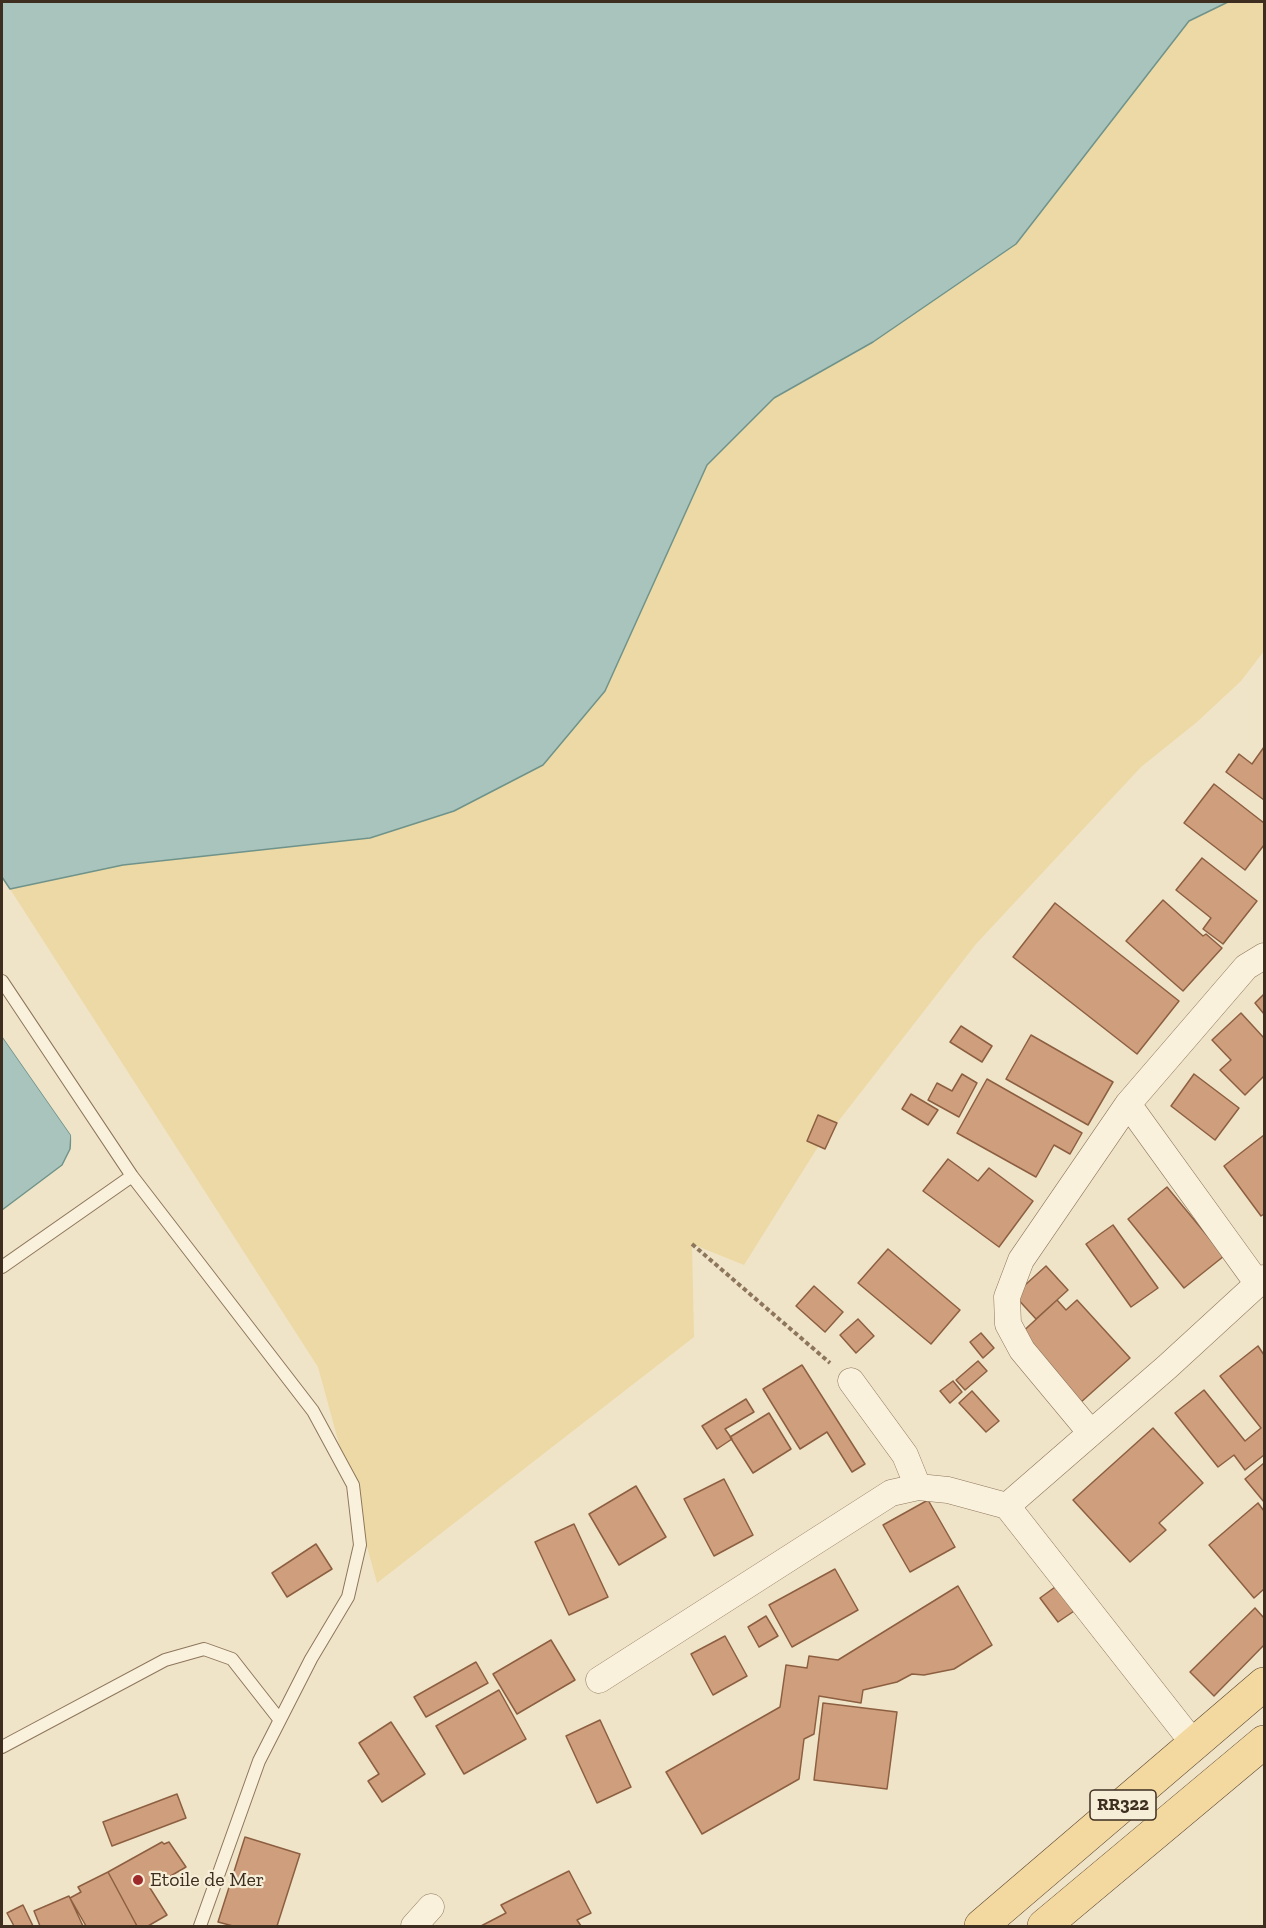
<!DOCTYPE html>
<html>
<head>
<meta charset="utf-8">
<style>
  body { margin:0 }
  #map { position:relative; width:1266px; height:1928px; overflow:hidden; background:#f0e4c8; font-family:"Zilla Slab",serif }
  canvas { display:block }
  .frame { position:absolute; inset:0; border:3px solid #3d2e20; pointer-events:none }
</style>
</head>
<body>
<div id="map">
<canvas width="1266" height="1928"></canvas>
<div class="frame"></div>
</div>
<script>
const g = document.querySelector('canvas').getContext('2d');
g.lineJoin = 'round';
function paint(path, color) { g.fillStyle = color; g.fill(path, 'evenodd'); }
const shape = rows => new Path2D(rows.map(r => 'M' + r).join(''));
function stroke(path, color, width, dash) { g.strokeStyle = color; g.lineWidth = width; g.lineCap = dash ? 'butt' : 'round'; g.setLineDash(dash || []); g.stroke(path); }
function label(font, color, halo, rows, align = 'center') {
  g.font = font + ' "Zilla Slab",serif'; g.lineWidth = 4.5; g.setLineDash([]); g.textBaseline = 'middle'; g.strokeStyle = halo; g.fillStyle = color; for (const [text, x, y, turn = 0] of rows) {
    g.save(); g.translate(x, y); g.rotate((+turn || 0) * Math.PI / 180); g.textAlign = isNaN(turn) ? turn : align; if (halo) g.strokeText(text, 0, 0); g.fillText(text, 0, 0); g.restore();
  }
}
const sand = shape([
  [1228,2,1264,2,1264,651,1241,681,1197,722,1141,767,976,944,816,1150,744,1265,692,1244,694,1337,377,1583,318,1367,10,889,123,865,370,838,575,725,605,691,707,465,774,398,873,342,1016,244,1189,21]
]);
const water = shape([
  [2,2,1228,2,1189,21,1016,244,873,342,774,398,707,465,605,691,543,765,454,811,370,838,123,865,10,889,2,877,2,2],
  [2,1036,71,1135,70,1149,62,1165,2,1210,2,1036]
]);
const pier = shape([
  [2,1033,74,1133,72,1152,71,1135,2,1036]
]);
const building = shape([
  [1264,747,1264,800,1226,772,1239,754,1252,764,1264,747],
  [1214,784,1264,823,1264,845,1245,870,1184,823,1214,784],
  [1202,858,1257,901,1223,944,1203,929,1211,918,1176,890,1202,858],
  [1163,900,1203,936,1206,934,1222,948,1183,991,1126,941,1163,900],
  [1055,903,1179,1001,1137,1054,1013,957,1055,903],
  [1264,994,1264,1014,1255,1003,1264,994],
  [1241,1013,1264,1038,1264,1076,1245,1095,1220,1070,1231,1060,1212,1040,1241,1013],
  [961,1026,992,1046,982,1062,950,1042,961,1026],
  [1031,1035,1113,1082,1088,1125,1006,1079,1031,1035],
  [962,1074,977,1083,959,1117,928,1100,937,1083,952,1091,962,1074],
  [1194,1074,1239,1108,1215,1140,1171,1106,1194,1074],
  [987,1079,1082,1133,1070,1154,1054,1145,1036,1177,957,1133,987,1079],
  [911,1094,938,1110,928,1125,902,1109,911,1094],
  [818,1115,837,1123,825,1149,807,1141,818,1115],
  [1264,1135,1264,1214,1261,1216,1224,1166,1264,1135],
  [948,1159,978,1181,989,1168,1033,1201,999,1247,923,1191,948,1159],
  [1167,1187,1224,1256,1184,1288,1128,1219,1167,1187],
  [1113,1225,1158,1288,1131,1307,1086,1244,1113,1225],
  [888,1249,960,1310,931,1344,858,1283,888,1249],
  [1046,1266,1068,1290,1036,1319,1014,1295,1046,1266],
  [814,1286,843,1312,825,1332,796,1306,814,1286],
  [1057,1300,1066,1310,1077,1300,1130,1358,1080,1403,1018,1336,1057,1300],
  [858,1319,874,1336,856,1353,840,1335,858,1319],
  [981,1333,994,1348,983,1358,970,1342,981,1333],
  [1258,1346,1264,1355,1264,1455,1245,1470,1234,1455,1218,1467,1175,1413,1204,1390,1245,1441,1261,1428,1220,1376,1258,1346],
  [978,1361,987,1371,965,1390,956,1380,978,1361],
  [802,1365,865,1464,852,1472,827,1432,800,1449,763,1389,802,1365],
  [953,1381,962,1392,950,1403,940,1391,953,1381],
  [972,1391,999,1421,986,1432,959,1403,972,1391],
  [746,1399,754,1412,725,1429,732,1439,717,1449,702,1426,746,1399],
  [769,1413,791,1449,753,1473,730,1437,769,1413],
  [1153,1428,1203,1483,1159,1523,1166,1530,1130,1562,1073,1500,1153,1428],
  [1264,1463,1264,1502,1245,1479,1264,1463],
  [724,1479,753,1535,714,1556,684,1499,724,1479],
  [636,1486,666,1537,619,1565,589,1514,636,1486],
  [928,1500,955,1547,910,1572,883,1525,928,1500],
  [1258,1503,1264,1511,1264,1589,1254,1598,1209,1545,1258,1503],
  [574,1524,608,1597,569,1615,535,1542,574,1524],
  [316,1544,332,1569,287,1597,272,1573,316,1544],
  [835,1569,858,1610,792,1647,769,1605,835,1569],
  [1062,1582,1080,1607,1058,1622,1040,1598,1062,1582],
  [958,1586,992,1645,954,1669,924,1675,912,1674,897,1682,863,1690,861,1703,819,1696,814,1734,804,1739,799,1779,702,1834,666,1772,780,1707,786,1665,807,1668,809,1656,838,1660,958,1586],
  [1255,1608,1264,1618,1264,1645,1214,1696,1190,1672,1255,1608],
  [766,1616,778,1636,759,1647,748,1627,766,1616],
  [725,1636,747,1676,713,1695,691,1654,725,1636],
  [551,1640,575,1680,517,1714,493,1674,551,1640],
  [476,1662,488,1683,426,1717,414,1697,476,1662],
  [499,1690,526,1739,464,1774,436,1726,499,1690],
  [823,1703,897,1712,887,1789,814,1780,823,1703],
  [600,1720,631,1787,597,1803,566,1736,600,1720],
  [391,1722,425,1774,382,1802,368,1781,379,1774,359,1743,391,1722],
  [177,1794,186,1818,112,1846,103,1822,177,1794],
  [245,1837,300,1854,277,1926,233,1926,218,1922,245,1837],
  [162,1842,164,1844,169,1842,186,1867,150,1888,167,1915,148,1926,137,1926,108,1872,162,1842],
  [569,1871,591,1913,577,1920,581,1926,481,1926,506,1913,501,1905,569,1871],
  [108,1872,137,1926,86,1926,70,1898,81,1892,78,1887,108,1872],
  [69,1896,83,1926,40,1926,34,1911,69,1896],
  [23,1905,33,1926,14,1926,7,1913,23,1905]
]);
const path = shape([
  [692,1244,830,1363]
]);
const lane = shape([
  [2,981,132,1176,313,1411,353,1485,360,1545,348,1597,311,1659,259,1761,200,1926],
  [2,1267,132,1176],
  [2,1747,165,1660,204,1649,232,1659,279,1719]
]);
const street = shape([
  [1128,1104,1258,1284],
  [851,1381,905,1455,918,1487],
  [1091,1433,1022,1350,1008,1324,1007,1297,1021,1260,1128,1104,1246,967,1264,956],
  [599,1680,891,1493,918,1487,948,1490,1007,1506],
  [1194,1744,1007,1506,1167,1367,1264,1278],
  [414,1926,431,1907]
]);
const primary = shape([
  [981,1926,1264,1684],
  [1044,1926,1264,1742]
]);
const markers = [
  [138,1880,6,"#9e2a2b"]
];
const shields = [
  [1123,1805,66]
];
const shieldNames = [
  ["RR322",1123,1805]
];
const poiNames = [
  ["Etoile de Mer",150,1880]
];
paint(sand, '#ecd9a5');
paint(water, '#a9c4bc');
stroke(water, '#6f938a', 1.5);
paint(pier, '#f0e4c8');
paint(building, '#cf9f7d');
stroke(building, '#8d5f41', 1.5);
stroke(lane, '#8d765c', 14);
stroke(street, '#8d765c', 27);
stroke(primary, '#5b4430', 34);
stroke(path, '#8d765c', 4, [4.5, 3]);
stroke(lane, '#faf1dc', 12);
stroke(street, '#faf1dc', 26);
stroke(primary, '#f3d9a0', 33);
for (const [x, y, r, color] of markers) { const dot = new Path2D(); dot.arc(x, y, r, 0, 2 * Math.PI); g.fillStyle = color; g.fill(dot); stroke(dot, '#f7eed8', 2); }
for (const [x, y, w] of shields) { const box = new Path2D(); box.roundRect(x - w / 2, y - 15, w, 30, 4.5); g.fillStyle = '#f7eed8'; g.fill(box); stroke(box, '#3d2e20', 1.5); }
label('bold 18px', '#3d2e20', null, shieldNames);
label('20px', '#3d2e20', '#f7eed8', poiNames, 'left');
</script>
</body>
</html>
